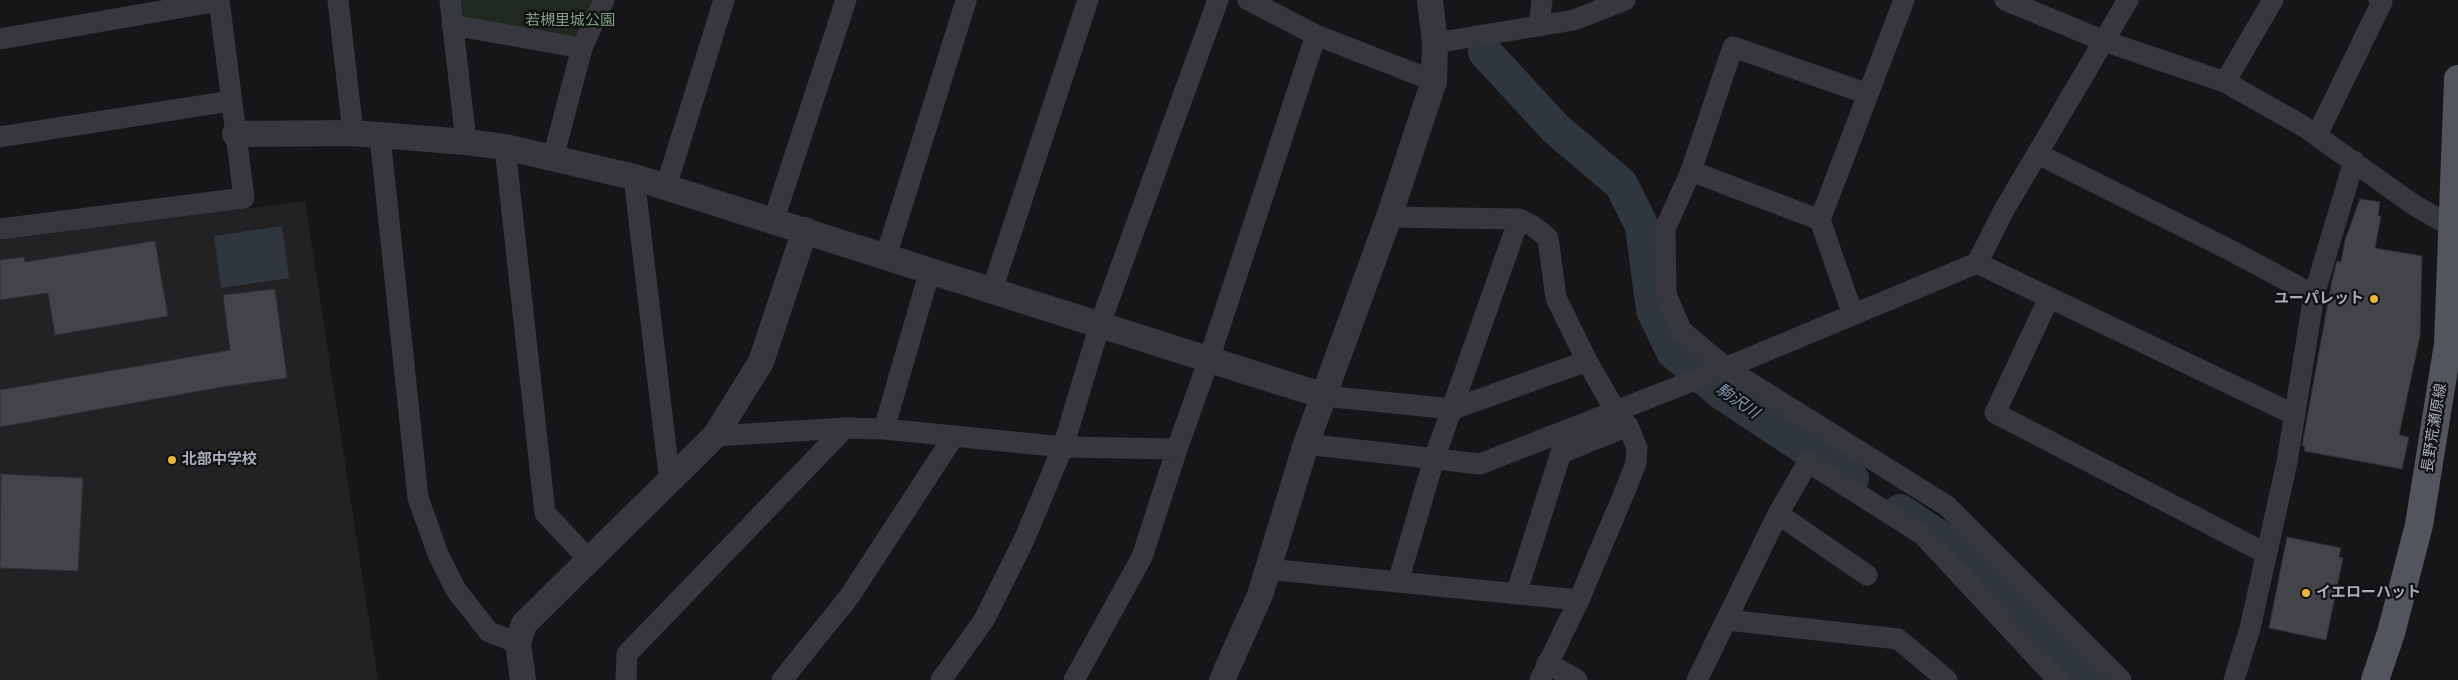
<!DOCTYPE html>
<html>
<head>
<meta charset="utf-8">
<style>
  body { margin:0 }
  canvas { display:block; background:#161618 }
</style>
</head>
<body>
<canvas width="2458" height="680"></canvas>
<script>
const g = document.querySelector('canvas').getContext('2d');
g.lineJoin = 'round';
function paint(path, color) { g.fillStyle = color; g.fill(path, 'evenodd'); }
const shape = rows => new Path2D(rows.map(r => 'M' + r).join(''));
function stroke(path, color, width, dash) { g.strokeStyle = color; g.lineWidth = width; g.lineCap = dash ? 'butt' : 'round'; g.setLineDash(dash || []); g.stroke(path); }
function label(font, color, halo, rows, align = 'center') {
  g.font = font + ' Roboto,"Noto Sans JP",sans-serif'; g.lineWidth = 4.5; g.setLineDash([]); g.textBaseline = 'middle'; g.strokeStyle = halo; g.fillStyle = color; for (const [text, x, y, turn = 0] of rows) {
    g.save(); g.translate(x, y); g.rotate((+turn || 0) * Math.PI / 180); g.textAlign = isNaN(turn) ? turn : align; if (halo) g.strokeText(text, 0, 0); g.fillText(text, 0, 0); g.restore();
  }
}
const built = shape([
  [305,201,378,680,0,680,0,240]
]);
const green = shape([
  [452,0,600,0,573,43,460,21]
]);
const water = shape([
  [282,226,289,278,221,288,214,236]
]);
const river = shape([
  [1485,52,1556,129,1621,184,1642,226,1653,310,1673,352,1722,393,1852,479],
  [1900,511,1957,549,2088,680]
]);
const building = shape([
  [2360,199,2380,202,2378,216,2381,216,2375,248,2422,256,2420,336,2399,435,2409,437,2402,469,2304,451,2305,446,2302,446,2332,280,2337,261,2341,262,2345,240,2360,199],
  [155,241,168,316,55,335,48,293,0,300,0,260,24,257,25,262,155,241],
  [275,289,287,378,222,387,0,427,0,390,230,350,223,295,275,289],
  [1,474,83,478,78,571,0,568,1,474],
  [2287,537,2341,548,2339,557,2343,558,2326,640,2269,628,2287,537]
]);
const minor = shape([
  [338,0,353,133],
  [450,0,466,142],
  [1248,0,1316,35,1434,81],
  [2005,0,2104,41,2225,82,2303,126,2414,205,2458,230],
  [452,25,582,48],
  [1539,26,1542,0],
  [0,39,219,1],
  [1435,43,1574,20,1625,0],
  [2225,82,2273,0],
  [2317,135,2382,2,2379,0],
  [380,136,418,498,438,554,456,590,489,632,518,643],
  [0,137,231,101],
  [505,147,545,513,589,560],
  [2038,154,2228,249,2314,295],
  [553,158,582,48,604,0],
  [1691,171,1665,229,1666,294,1681,330,1726,368,1947,506,2121,680],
  [634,177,670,483],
  [666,187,724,0],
  [1389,217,1519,219,1533,226,1548,238,1556,298,1587,361,1616,412,1628,426,1637,448,1636,463,1627,486,1579,600,1540,680],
  [1820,220,1691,171,1733,47,1868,94],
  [773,222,846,0],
  [0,229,244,198,219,0],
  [886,256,966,1],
  [1977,263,2295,415],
  [992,290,1088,0],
  [2049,298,1995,413,2265,553],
  [1853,315,1820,220,1904,0],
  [1324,396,1453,409,1587,361],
  [884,429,930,270],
  [715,436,845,428,884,429,1063,447,1177,449,1142,557,1074,680],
  [1306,444,1480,464,1718,371,1977,263,2004,210,2128,0],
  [1177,449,1209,359,1316,35],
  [1778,514,1867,575],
  [1267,569,1579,600],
  [1398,582,1434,459,1519,219],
  [1516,594,1561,453,1628,426],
  [1727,620,1898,639,1947,680],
  [1547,663,1577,680],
  [626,680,627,654,845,428],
  [782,680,849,597,954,436],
  [941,680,984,620,1024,540,1063,447,1100,324,1218,0],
  [1697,680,1778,514,1808,462,1923,535,2058,680],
  [2234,680,2250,628,2287,462,2314,295,2354,161]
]);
const tertiary = shape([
  [235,134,353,133,466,142,505,147,634,177,1324,396],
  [523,680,518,643,524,624,715,436,761,362,805,230],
  [1222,680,1260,595,1306,444,1389,217,1434,81,1435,43,1430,0]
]);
const primary = shape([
  [2375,680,2391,633,2419,525,2448,344,2458,79]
]);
const markers = [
  [2374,299,5,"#eab73c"],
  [172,460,5,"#eab73c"],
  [2306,593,5,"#eab73c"]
];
const parkNames = [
  ["若槻里城公園",570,21]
];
const poiNames = [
  ["ユーパレット",2364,299,"right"],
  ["北部中学校",182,460],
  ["イエローハット",2316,593]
];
const streetNames = [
  ["長野荒瀬原線",2435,428,-81]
];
const waterNames = [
  ["駒沢川",1737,402,35]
];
paint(built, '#222225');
paint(green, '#202822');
paint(water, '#2f363d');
stroke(river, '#2f363d', 34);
paint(building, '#434348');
stroke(building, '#303034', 1);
stroke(minor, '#37383d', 21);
stroke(tertiary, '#37383d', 26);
stroke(primary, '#53555c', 28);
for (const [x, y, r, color] of markers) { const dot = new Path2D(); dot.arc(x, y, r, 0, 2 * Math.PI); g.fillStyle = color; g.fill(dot); stroke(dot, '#111113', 2); }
label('15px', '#81a284', '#111113', parkNames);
label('bold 15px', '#a9adb7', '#111113', poiNames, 'left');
label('15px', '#a9adb7', '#111113', streetNames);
label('italic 16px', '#8199b1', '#111113', waterNames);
</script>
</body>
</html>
